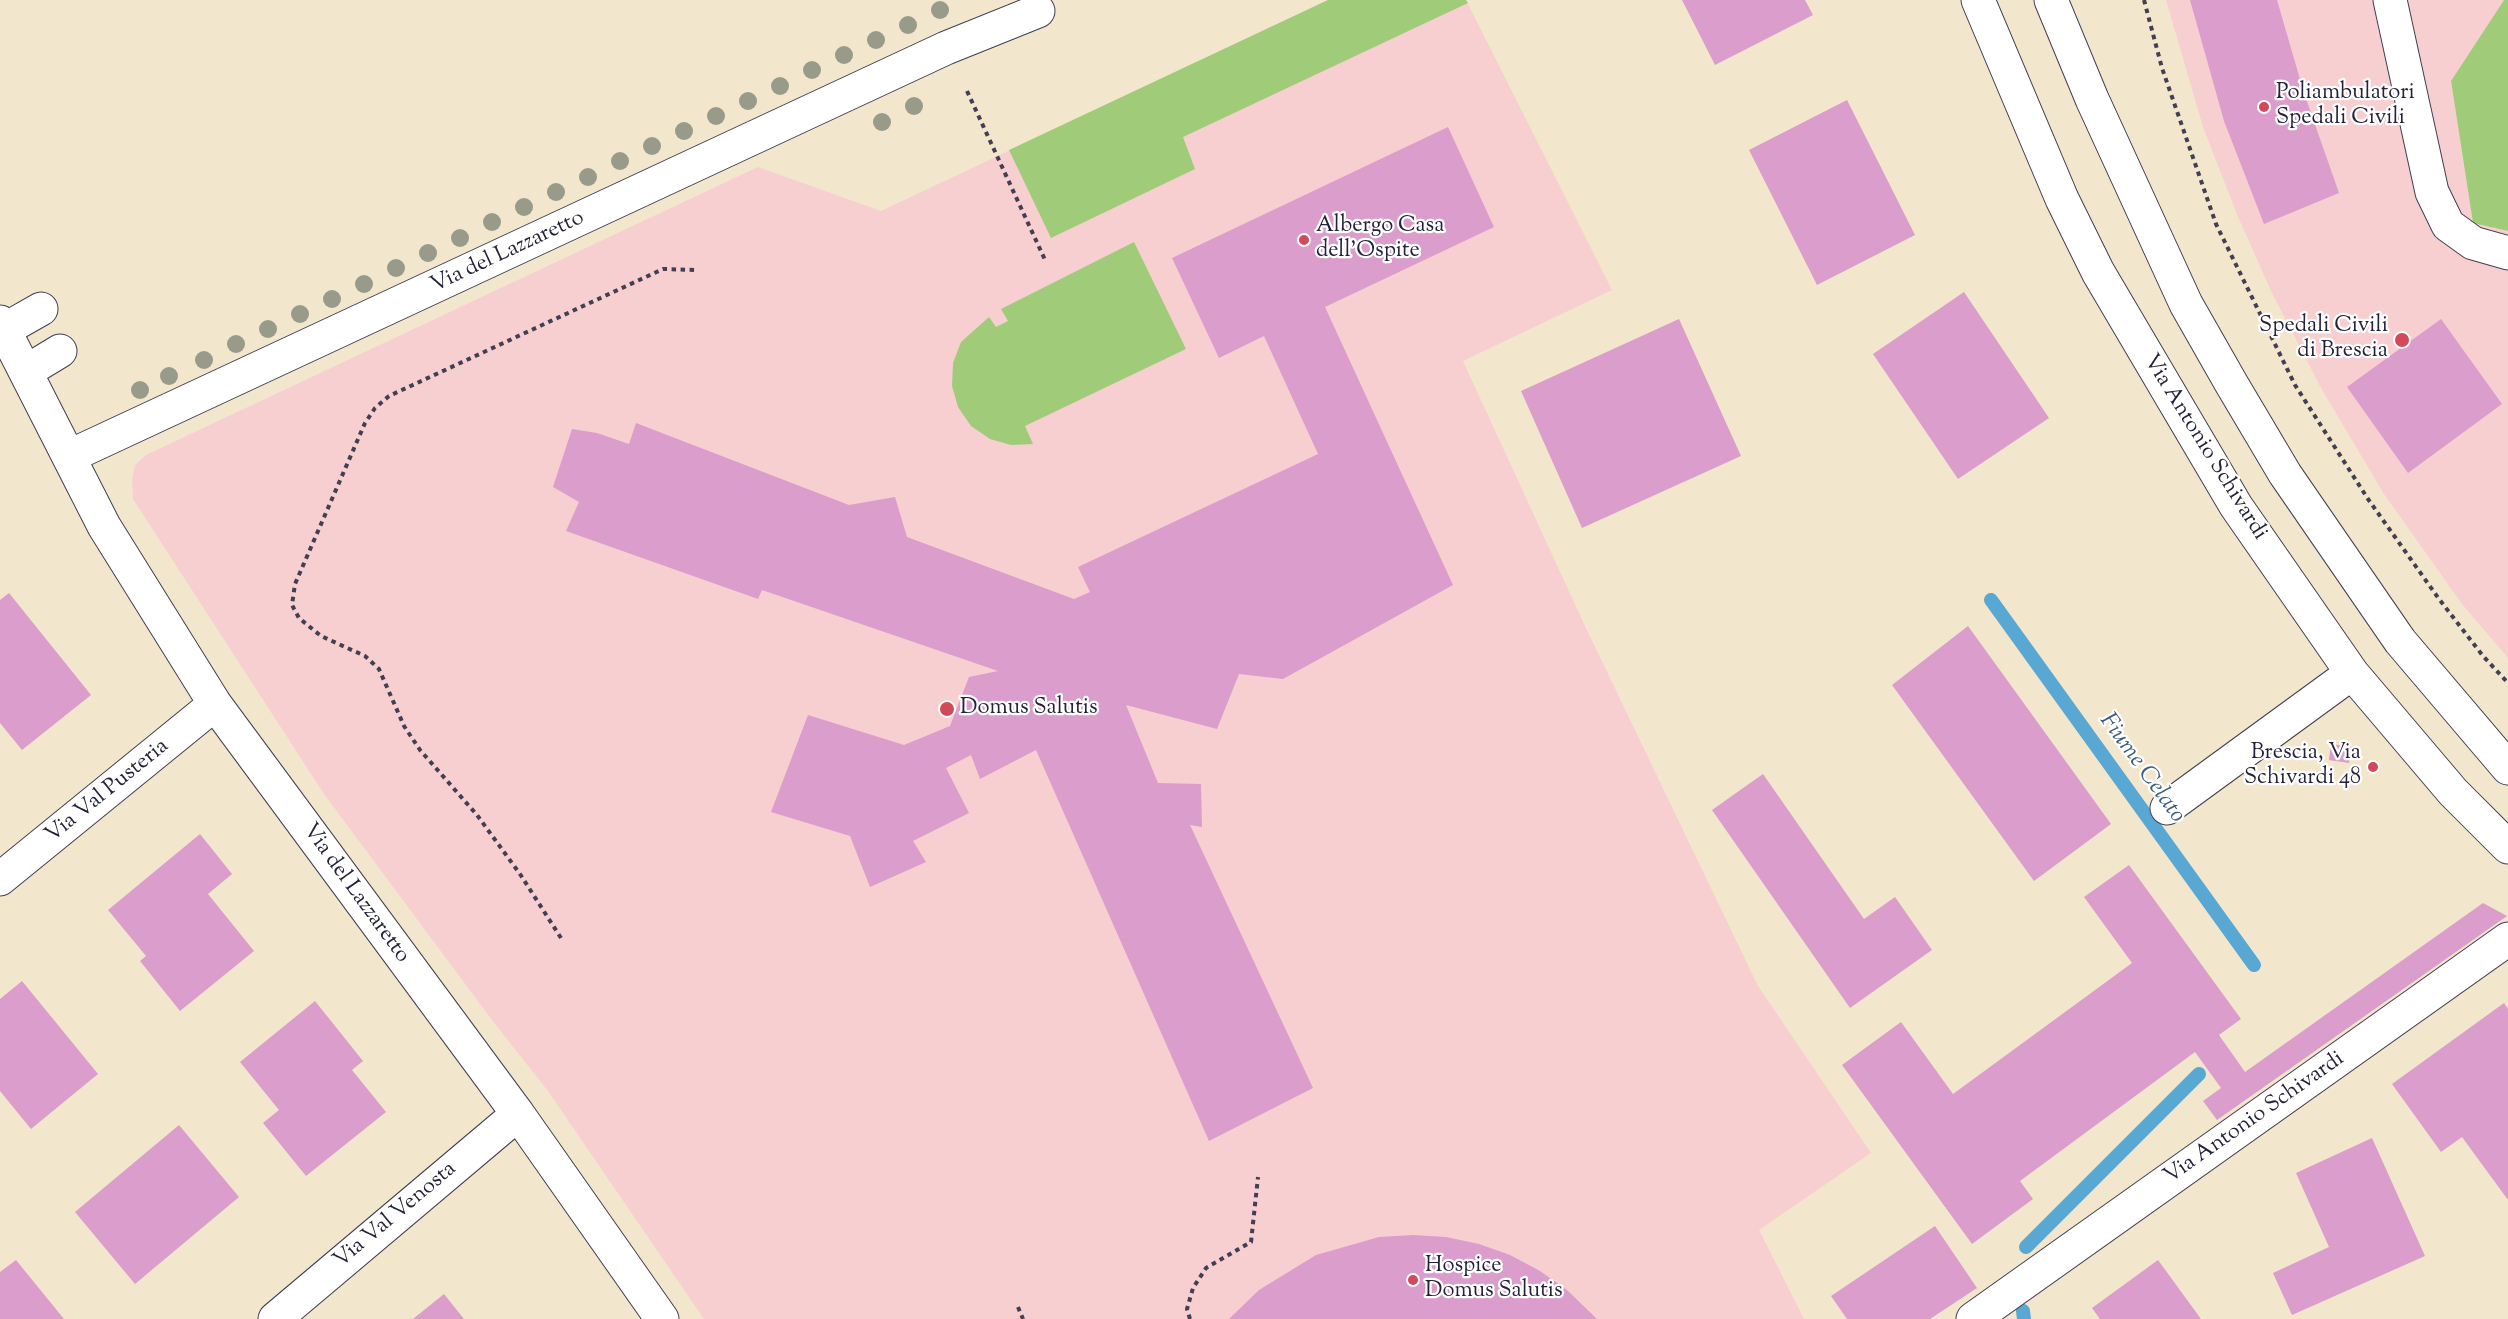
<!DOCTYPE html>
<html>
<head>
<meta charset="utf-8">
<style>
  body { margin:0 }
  canvas { display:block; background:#f2e6cd }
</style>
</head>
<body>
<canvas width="2508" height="1319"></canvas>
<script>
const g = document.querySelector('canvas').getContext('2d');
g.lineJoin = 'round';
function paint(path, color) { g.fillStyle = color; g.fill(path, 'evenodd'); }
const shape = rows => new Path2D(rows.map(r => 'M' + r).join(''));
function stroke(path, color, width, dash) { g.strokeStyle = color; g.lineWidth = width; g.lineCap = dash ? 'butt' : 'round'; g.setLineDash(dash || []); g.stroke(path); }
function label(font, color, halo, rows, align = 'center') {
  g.font = font + ' "Sorts Mill Goudy",serif'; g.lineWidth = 4.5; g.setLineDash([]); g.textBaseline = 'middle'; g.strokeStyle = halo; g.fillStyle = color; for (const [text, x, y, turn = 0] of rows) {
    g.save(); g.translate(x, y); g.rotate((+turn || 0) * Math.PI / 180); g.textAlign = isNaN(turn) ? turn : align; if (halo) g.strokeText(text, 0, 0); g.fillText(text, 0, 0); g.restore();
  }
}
const built = shape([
  [1328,0,1466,0,1612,290,1463,361,1584,624,1758,986,1871,1153,1759,1230,1804,1319,704,1319,548,1091,492,1020,324,794,133,499,132,480,135,465,146,455,758,167,881,211],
  [2166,0,2504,0,2451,81,2473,223,2508,231,2508,658,2462,604,2384,494,2321,388,2271,291,2236,212,2203,127]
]);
const green = shape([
  [1328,0,1466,0,1468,3,1183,137,1195,169,1051,238,1009,150],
  [2504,0,2508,0,2508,231,2473,223,2451,81],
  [1134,242,1186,349,1025,426,1033,444,1011,445,990,439,971,426,958,407,952,386,953,363,961,342,989,317,996,327,1008,321,1001,309]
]);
const stream = shape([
  [1991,600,2254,965],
  [2026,1247,2199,1074],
  [2023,1311,2024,1319]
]);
const building = shape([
  [1682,0,1805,0,1813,15,1715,65],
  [2190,0,2277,0,2304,93,2339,193,2264,224,2224,121],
  [1847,100,1915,235,1817,285,1749,150],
  [1448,127,1494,227,1325,307,1453,585,1283,679,1239,674,1217,729,1126,705,1158,783,1201,784,1202,827,1190,825,1313,1088,1209,1141,1036,750,980,779,971,755,946,768,969,813,913,841,926,862,870,887,850,836,771,812,808,715,904,745,950,726,969,677,998,671,762,590,758,599,566,531,579,502,553,487,572,429,597,433,629,444,636,423,849,505,895,497,907,537,1074,599,1090,592,1078,567,1318,454,1264,336,1219,358,1172,258],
  [1964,292,2049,418,1958,479,1873,354],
  [1679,319,1741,456,1582,528,1521,391],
  [2441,319,2502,404,2408,473,2347,387],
  [9,593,91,695,22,750,0,723,0,600],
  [1968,626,2111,824,2034,881,1892,685],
  [2331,744,2352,747,2349,763,2329,760],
  [1763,774,1864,919,1895,897,1932,950,1850,1008,1712,810],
  [200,834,232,874,208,894,254,951,180,1011,140,961,146,956,108,910],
  [2129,865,2241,1019,2219,1035,2245,1072,2483,903,2507,916,2217,1120,2203,1101,2221,1088,2195,1052,2020,1181,2033,1199,1972,1244,1842,1065,1901,1022,1953,1094,2132,963,2084,897],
  [22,981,98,1074,31,1129,0,1091,0,999],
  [315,1001,363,1061,352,1070,386,1112,306,1176,263,1123,279,1110,240,1062],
  [2504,1003,2508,1009,2508,1200,2462,1137,2441,1152,2392,1084],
  [179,1125,239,1197,135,1284,75,1212],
  [2372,1138,2425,1256,2292,1315,2273,1273,2329,1247,2296,1173],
  [1935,1226,1977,1288,1930,1319,1847,1319,1831,1296],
  [1413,1235,1446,1237,1479,1244,1510,1255,1540,1271,1567,1290,1597,1319,1229,1319,1259,1290,1316,1255,1379,1237],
  [16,1260,64,1319,0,1319,0,1272],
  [2158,1260,2201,1319,2100,1319,2092,1308],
  [444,1294,464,1319,413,1319]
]);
const path = shape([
  [2144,0,2162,68,2216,224,2295,385,2368,499,2439,599,2483,656,2508,683],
  [967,91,1046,262],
  [561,938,520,874,477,815,420,750,404,726,379,669,365,656,321,636,299,618,292,605,295,584,365,423,375,408,389,396,663,269,697,270],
  [1018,1307,1023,1319],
  [1190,1319,1187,1309,1193,1288,1206,1268,1251,1242,1258,1177]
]);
const minor = shape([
  [1978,0,2062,199,2098,272,2236,506,2352,673,2453,792,2508,847],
  [2051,0,2092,99,2186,304,2231,383,2285,474,2400,641,2508,768],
  [2390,0,2432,192,2448,225,2473,243,2508,253],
  [0,322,104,526,215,704,518,1114,662,1319],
  [4,330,41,309],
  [27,371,60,351],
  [70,456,946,48,1038,11],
  [2167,808,2352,673],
  [0,879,215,704],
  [275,1319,518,1114],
  [1973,1319,2508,939]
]);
const trees = [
  [940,10],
  [908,25],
  [876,40],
  [844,55],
  [812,70],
  [780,86],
  [748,101],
  [914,106],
  [716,116],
  [882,122],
  [684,131],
  [652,146],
  [620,161],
  [588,177],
  [556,192],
  [524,207],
  [492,222],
  [460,238],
  [428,253],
  [396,268],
  [364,284],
  [332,299],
  [300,314],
  [268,329],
  [236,344],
  [204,360],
  [169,376],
  [140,390]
];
const markers = [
  [2264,107,6,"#d1495b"],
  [1304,240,6,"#d1495b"],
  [2402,340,8,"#d1495b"],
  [947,709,8,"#d1495b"],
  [2373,767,6,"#d1495b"],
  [1413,1280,6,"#d1495b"]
];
const poiNames = [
  ["Poliambulatori",2276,94],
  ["Spedali Civili",2276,119],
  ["Albergo Casa",1316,227],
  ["dell'Ospite",1316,252],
  ["Spedali Civili",2388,327,"right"],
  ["di Brescia",2388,352,"right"],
  ["Domus Salutis",960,709],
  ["Brescia, Via",2361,754,"right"],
  ["Schivardi 48",2361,779,"right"],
  ["Hospice",1425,1267],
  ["Domus Salutis",1425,1292]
];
const streetNames = [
  ["Via del Lazzaretto",508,253,-25],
  ["Via Antonio Schivardi",2204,448,58],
  ["Via Val Pusteria",108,792,-39],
  ["Via del Lazzaretto",355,894,54],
  ["Via Antonio Schivardi",2255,1119,-35],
  ["Via Val Venosta",396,1216,-40]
];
const waterNames = [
  ["Fiume Celato",2141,769,54]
];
paint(built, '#f7cfd0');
paint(green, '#a0cc79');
stroke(stream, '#59a8d3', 14);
paint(building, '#db9dcb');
stroke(minor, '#413f51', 35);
stroke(path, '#413f51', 4, [4.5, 4.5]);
stroke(minor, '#fff', 33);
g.fillStyle = '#989b89';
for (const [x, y] of trees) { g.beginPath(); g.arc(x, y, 9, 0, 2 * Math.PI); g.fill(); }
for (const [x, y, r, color] of markers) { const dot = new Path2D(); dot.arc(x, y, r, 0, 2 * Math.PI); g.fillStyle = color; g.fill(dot); stroke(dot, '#fff', 2); }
label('22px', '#22223b', '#fff', poiNames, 'left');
label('22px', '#22223b', '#fff', streetNames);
label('italic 24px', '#3b5e7f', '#fff', waterNames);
</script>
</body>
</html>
